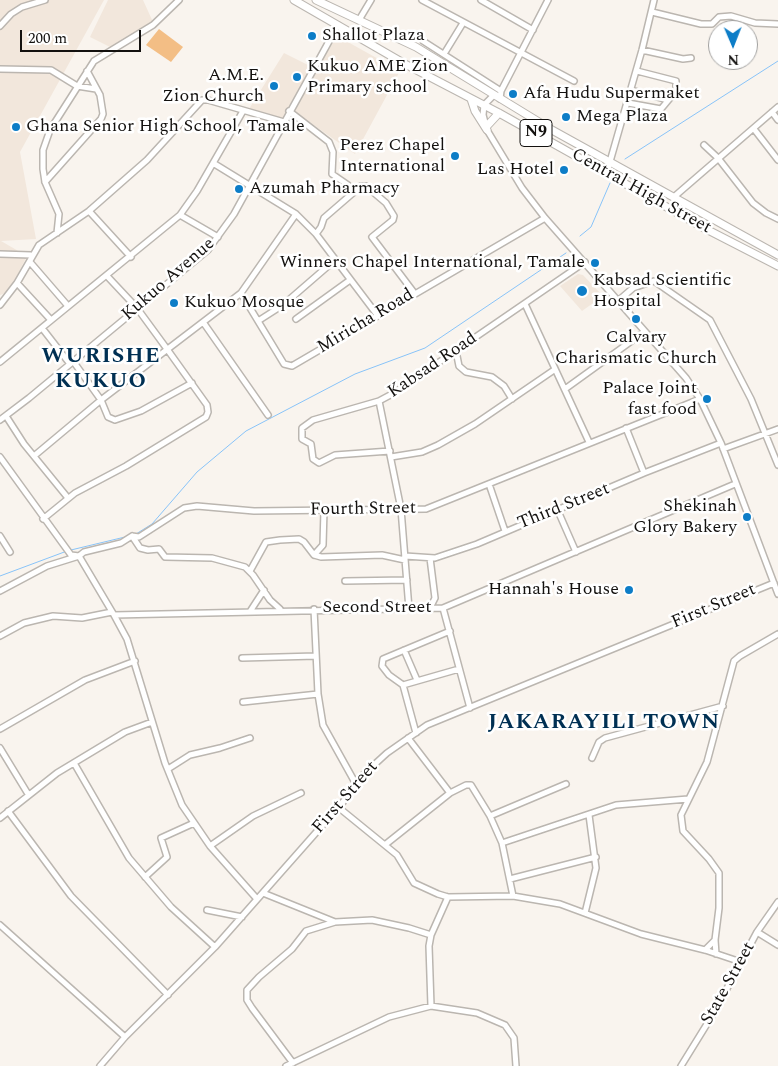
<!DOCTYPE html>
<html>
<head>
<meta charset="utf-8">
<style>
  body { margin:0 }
  #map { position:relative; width:778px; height:1066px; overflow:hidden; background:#f9f4ee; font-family:Spectral,serif }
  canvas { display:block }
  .north { position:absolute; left:708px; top:20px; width:50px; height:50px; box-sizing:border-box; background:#fff; border:1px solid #a1a09f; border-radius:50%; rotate:179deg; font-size:14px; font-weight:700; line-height:20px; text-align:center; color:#13110f }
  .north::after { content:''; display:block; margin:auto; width:18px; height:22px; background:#0d7dc7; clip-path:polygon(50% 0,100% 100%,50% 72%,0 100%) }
  .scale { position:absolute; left:20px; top:30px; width:121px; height:22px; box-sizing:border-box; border:2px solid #13110f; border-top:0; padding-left:6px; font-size:15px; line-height:18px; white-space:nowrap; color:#13110f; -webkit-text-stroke:4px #fff; paint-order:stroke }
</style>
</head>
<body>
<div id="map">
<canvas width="778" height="1066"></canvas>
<div class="north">N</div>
<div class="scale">200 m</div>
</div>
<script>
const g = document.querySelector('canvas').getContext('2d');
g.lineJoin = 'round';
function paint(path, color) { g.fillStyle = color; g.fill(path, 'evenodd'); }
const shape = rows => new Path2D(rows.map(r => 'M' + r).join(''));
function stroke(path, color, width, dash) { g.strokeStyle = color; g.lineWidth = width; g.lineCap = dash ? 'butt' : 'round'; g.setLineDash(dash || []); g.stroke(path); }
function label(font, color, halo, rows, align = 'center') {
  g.font = font + ' Spectral,serif'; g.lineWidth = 5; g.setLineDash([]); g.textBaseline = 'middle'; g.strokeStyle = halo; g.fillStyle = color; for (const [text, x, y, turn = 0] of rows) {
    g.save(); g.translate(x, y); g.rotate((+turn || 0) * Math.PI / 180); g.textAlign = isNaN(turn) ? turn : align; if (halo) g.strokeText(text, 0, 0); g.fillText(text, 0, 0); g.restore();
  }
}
const built = shape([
  [0,0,104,0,20,152,36,239,1,241,27,256,9,292,0,295],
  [108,0,143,0,153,22,112,48,90,37],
  [337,36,400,71,355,154,292,110],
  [284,53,312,67,281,120,249,109],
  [578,274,583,275,603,296,582,311,560,286]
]);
const green = shape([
  [159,29,183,47,171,62,146,45]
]);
const stream = shape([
  [625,159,778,61],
  [580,236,591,227,610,183],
  [136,534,152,524,197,472,246,431,355,374,425,348,566,253],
  [71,550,125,537],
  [0,576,67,551]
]);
const minor = shape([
  [422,0,574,81],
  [481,0,533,30],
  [652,12,701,24,712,24,719,17,731,16,755,23,778,24],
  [359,20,371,0],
  [0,26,11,14,22,7,45,0],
  [423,41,501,91],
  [642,50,683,59,691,58],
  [444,54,463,23],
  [0,69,51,70,77,86,96,89],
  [631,90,668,100],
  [493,96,484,105,483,115,487,130,522,188,545,218,686,378,700,399,721,443,778,594],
  [500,99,501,91,548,0],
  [628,103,661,109,676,91,676,81,637,71],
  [289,111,329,142,333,152,332,174,348,185,353,193],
  [772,112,778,120],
  [754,129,778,160],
  [704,145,718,158,753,203,766,213,778,219],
  [213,163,296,214,316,234,378,316],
  [607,172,642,50,654,0],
  [45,182,101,119,103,114,100,95,87,71],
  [675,196,778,107],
  [89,211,131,257],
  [180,215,197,191,243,111],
  [57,233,59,214,45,182,43,169,43,150,50,130,94,61,153,25,179,0],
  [316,234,321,227,324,218,361,186,366,186,386,203,394,216,393,220,372,237,415,294],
  [0,254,31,255],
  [30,262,68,306],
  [17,283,51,320],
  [241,293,284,364,292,366,545,218],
  [618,301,633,288,654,281,710,320,751,399,778,465],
  [525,304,589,442],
  [0,305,17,283,39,245,89,211,147,160,202,100,208,100,284,122],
  [296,319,350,280],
  [258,321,283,305,335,260],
  [203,322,268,415],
  [42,328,70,364],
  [456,351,459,366,466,372,492,377,504,386,512,399],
  [73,361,101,400,108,417,115,420,141,411,192,383],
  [0,362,180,215,218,237],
  [565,389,644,332],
  [379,401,313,420,302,428,302,439,311,444,313,459,319,463,335,455,390,451],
  [6,416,24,444,68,498],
  [0,420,29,398,208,250,234,214,338,25],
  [626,428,644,473],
  [723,449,778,429],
  [34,456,101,400,241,293,296,214],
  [0,457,71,555,79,556,114,615,127,639,165,763,182,805,210,846,257,899],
  [391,457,422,452,438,445,475,424,554,370],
  [489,484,505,531],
  [558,511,576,552],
  [43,519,75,493,126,466,206,417,208,412,207,405,167,349,137,308,107,276],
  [0,536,10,552],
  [132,536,140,548,148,550,159,549,165,557,212,558,245,567,253,575,270,600,280,609],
  [314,555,323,545,324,510],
  [405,556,435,558,477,544,644,473,721,443],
  [430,558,435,598,430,608],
  [250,571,266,542,280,540,299,539,304,542,314,555,321,557,382,555,405,560],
  [345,581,407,580],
  [0,591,47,566,79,556,84,552,121,543,132,536,139,537,184,508,197,506,254,511,426,509,700,399],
  [443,608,470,708],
  [314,609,318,694,323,725,357,786],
  [409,609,401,509,379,401,394,393,585,262],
  [251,610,264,590],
  [114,615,443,608,735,484],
  [0,636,24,623,53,616,82,618,112,612],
  [404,650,417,680],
  [242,658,316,656],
  [403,685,389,675,382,666,383,659,450,631],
  [243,702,318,694],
  [0,729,85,680,135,661],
  [416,733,403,685,459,669],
  [408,738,450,793],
  [0,748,28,794],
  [592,758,599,742,605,738,723,706],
  [74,763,129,858,171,907,215,947],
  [168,769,190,755,220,748,250,738],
  [338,807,397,855,414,883,438,894,448,897,513,896,560,904,641,934,705,950,741,962],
  [8,811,71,896,168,995],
  [490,816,566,784],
  [0,818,57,773,125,732,152,722],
  [502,843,616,805,688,799],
  [386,844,450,793,466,785,471,785,490,816,502,843,513,896],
  [210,846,253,816,301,793],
  [145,877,167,857,161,838,194,823],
  [510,879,596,857],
  [263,893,335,922,372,920,409,928,431,935],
  [207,910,242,917],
  [585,913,596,868,589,815],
  [0,925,125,1037],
  [757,932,778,945],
  [705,950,715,940],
  [716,954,715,940,719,908,719,873,709,859,683,831,681,815,707,762,734,661,740,656,778,634],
  [431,1006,429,946,431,935,448,897],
  [293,1063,252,1008,247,1000,247,990,259,977,292,949,306,931,335,922],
  [100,1066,125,1037,215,947,343,802,364,774,387,753,427,725,774,583],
  [286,1066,389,1017,431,1006,477,1013,505,1025,514,1038,516,1066],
  [681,1066,715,1011,757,932,778,902]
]);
const highway = shape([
  [294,0,405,64,499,113,706,229,778,266],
  [316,0,416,47,552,130,778,255],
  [471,99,475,111,487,130],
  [486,127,499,113]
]);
const markers = [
  [312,36,5,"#0d7dc7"],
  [297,77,5,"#0d7dc7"],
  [274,86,5,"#0d7dc7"],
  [513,94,5,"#0d7dc7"],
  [566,117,5,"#0d7dc7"],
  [16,127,5,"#0d7dc7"],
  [455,156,5,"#0d7dc7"],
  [564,170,5,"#0d7dc7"],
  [239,189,5,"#0d7dc7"],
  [595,263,5,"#0d7dc7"],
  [582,291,6,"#0d7dc7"],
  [174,303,5,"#0d7dc7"],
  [636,319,5,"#0d7dc7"],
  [707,399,5,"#0d7dc7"],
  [747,517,5,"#0d7dc7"],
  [629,590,5,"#0d7dc7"]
];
const shields = [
  [536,133,32]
];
const shieldNames = [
  ["N9",536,133]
];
const poiNames = [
  ["Shallot Plaza",322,36],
  ["Kukuo AME Zion",307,67],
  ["Primary school",307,88],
  ["A.M.E.",264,76,"right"],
  ["Zion Church",264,97,"right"],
  ["Afa Hudu Supermaket",523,94],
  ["Mega Plaza",576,117],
  ["Ghana Senior High School, Tamale",26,127],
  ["Perez Chapel",445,146,"right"],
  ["International",445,167,"right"],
  ["Las Hotel",554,170,"right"],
  ["Azumah Pharmacy",249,189],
  ["Winners Chapel International, Tamale",585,263,"right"],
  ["Kabsad Scientific",593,281],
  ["Hospital",593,302],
  ["Kukuo Mosque",184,303],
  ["Calvary",636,338,"center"],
  ["Charismatic Church",636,359,"center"],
  ["Palace Joint",697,389,"right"],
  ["fast food",697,410,"right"],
  ["Shekinah",737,507,"right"],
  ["Glory Bakery",737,528,"right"],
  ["Hannah's House",619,590,"right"]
];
const streetNames = [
  ["Central High Street",641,192,29],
  ["Kukuo Avenue",169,280,-41],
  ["Miricha Road",366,322,-31],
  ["Kabsad Road",433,366,-34],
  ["Third Street",564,507,-22],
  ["Fourth Street",363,510,-1],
  ["First Street",714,607,-23],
  ["Second Street",377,608],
  ["First Street",346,798,-49],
  ["State Street",729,984,-61]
];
const districtNames = [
  ["WURISHE",101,358],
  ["KUKUO",101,383],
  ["JAKARAYILI TOWN",604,724]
];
paint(built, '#f2e7dc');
paint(green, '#f3be85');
stroke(stream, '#88c3f8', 1);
stroke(minor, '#bbb6b0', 8);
stroke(highway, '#bbb6b0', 9);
stroke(minor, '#fff', 5);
stroke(highway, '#fff', 7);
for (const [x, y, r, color] of markers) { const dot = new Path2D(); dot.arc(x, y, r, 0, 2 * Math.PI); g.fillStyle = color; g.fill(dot); stroke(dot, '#fff', 2); }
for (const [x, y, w] of shields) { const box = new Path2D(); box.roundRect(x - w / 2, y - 13.5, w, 27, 4); g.fillStyle = '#fff'; g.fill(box); stroke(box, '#13110f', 1); }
label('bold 16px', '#13110f', null, shieldNames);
label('18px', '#13110f', '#fff', poiNames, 'left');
label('18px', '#13110f', '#fff', streetNames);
g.letterSpacing = '1px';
label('bold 22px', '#003053', '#fff', districtNames);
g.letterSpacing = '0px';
</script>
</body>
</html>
